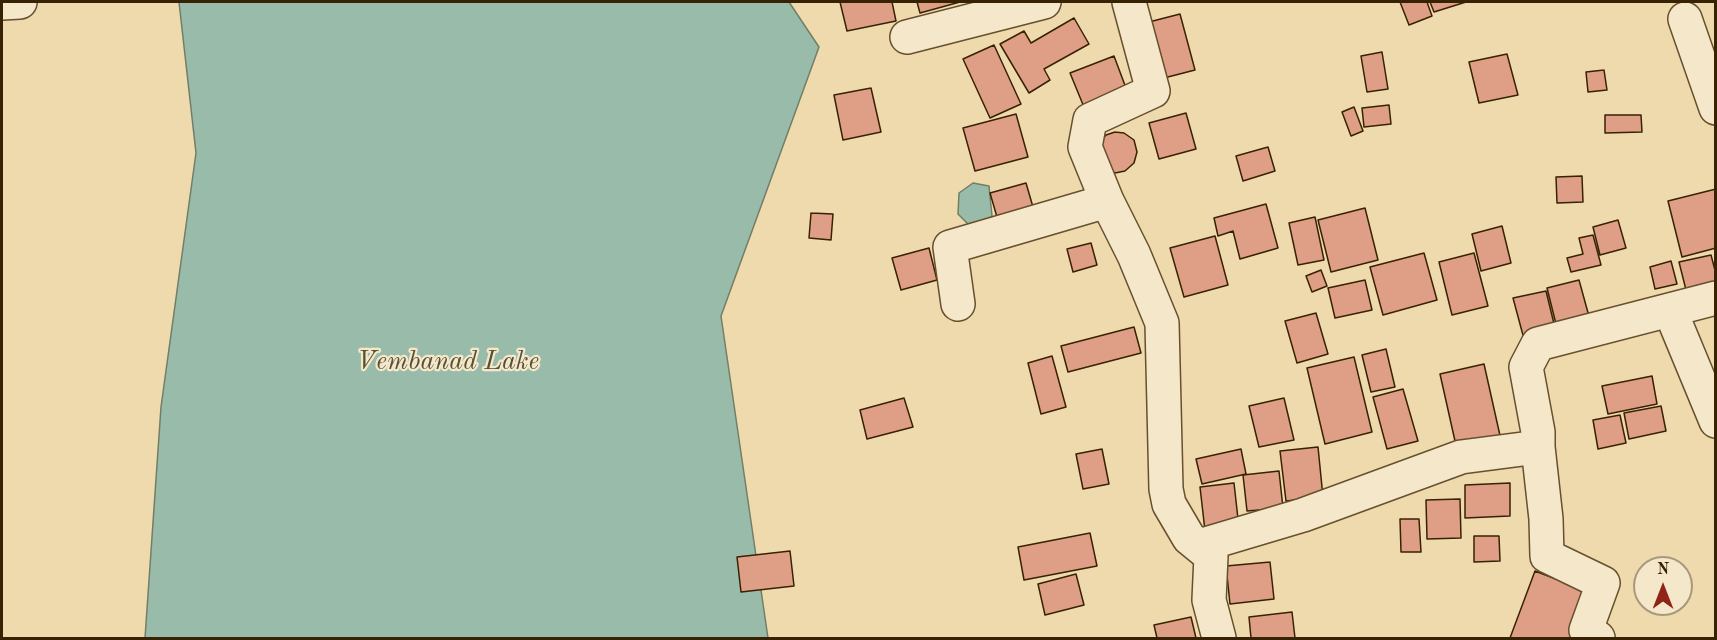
<!DOCTYPE html>
<html>
<head>
<meta charset="utf-8">
<style>
  body { margin:0 }
  #map { position:relative; width:1717px; height:640px; overflow:hidden; background:#eedaad; font-family:"Old Standard TT",serif }
  canvas { display:block }
  .frame { position:absolute; inset:0; border:3px solid #382204; pointer-events:none }
  .north { position:absolute; left:1633px; top:556px; width:60px; height:60px; box-sizing:border-box; background:#f4e7ca; border:2px solid #a9987b; border-radius:50%; rotate:0deg; font-size:16px; font-weight:700; line-height:24px; text-align:center; color:#382204 }
  .north::after { content:''; display:block; margin:auto; width:21px; height:27px; background:#8f2418; clip-path:polygon(50% 0,100% 100%,50% 72%,0 100%) }
</style>
</head>
<body>
<div id="map">
<canvas width="1717" height="640"></canvas>
<div class="frame"></div>
<div class="north">N</div>
</div>
<script>
const g = document.querySelector('canvas').getContext('2d');
g.lineJoin = 'round';
function paint(path, color) { g.fillStyle = color; g.fill(path, 'evenodd'); }
const shape = rows => new Path2D(rows.map(r => 'M' + r).join(''));
function stroke(path, color, width, dash) { g.strokeStyle = color; g.lineWidth = width; g.lineCap = dash ? 'butt' : 'round'; g.setLineDash(dash || []); g.stroke(path); }
function label(font, color, halo, rows, align = 'center') {
  g.font = font + ' "Old Standard TT",serif'; g.lineWidth = 4.5; g.setLineDash([]); g.textBaseline = 'middle'; g.strokeStyle = halo; g.fillStyle = color; for (const [text, x, y, turn = 0] of rows) {
    g.save(); g.translate(x, y); g.rotate((+turn || 0) * Math.PI / 180); g.textAlign = isNaN(turn) ? turn : align; if (halo) g.strokeText(text, 0, 0); g.fillText(text, 0, 0); g.restore();
  }
}
const water = shape([
  [179,2,789,2,819,47,721,316,768,638,145,638,161,407,196,153,179,2],
  [973,183,989,186,992,216,973,229,958,214,959,193,973,183]
]);
const building = shape([
  [840,2,892,2,896,21,847,31,840,2],
  [917,2,960,2,920,13,917,2],
  [1400,2,1427,2,1432,16,1409,25,1400,2],
  [1430,2,1466,2,1434,12,1430,2],
  [1180,14,1195,70,1164,78,1149,22,1180,14],
  [1074,18,1089,44,1044,69,1050,80,1029,93,1000,44,1024,31,1031,43,1074,18],
  [994,45,1021,104,990,118,963,59,994,45],
  [1382,52,1388,89,1367,92,1361,56,1382,52],
  [1507,54,1518,95,1479,103,1469,62,1507,54],
  [1114,56,1129,96,1086,112,1070,73,1114,56],
  [1604,70,1607,90,1588,92,1586,72,1604,70],
  [871,88,881,132,843,140,834,95,871,88],
  [1389,105,1391,124,1364,127,1362,108,1389,105],
  [1354,107,1363,131,1351,136,1342,112,1354,107],
  [1186,113,1196,149,1159,159,1149,123,1186,113],
  [1016,114,1028,157,975,171,963,128,1016,114],
  [1605,115,1641,115,1642,132,1605,133,1605,115],
  [1115,132,1124,133,1134,140,1137,152,1134,163,1125,171,1115,173,1105,169,1099,143,1106,135,1115,132],
  [1268,147,1275,171,1243,181,1236,156,1268,147],
  [1582,176,1583,202,1557,203,1556,177,1582,176],
  [1026,183,1033,207,997,217,990,193,1026,183],
  [1716,189,1716,248,1682,257,1668,201,1716,189],
  [1266,204,1278,248,1240,259,1233,231,1218,236,1214,218,1266,204],
  [1365,208,1378,260,1331,272,1318,220,1365,208],
  [811,213,833,214,831,240,809,238,811,213],
  [1315,217,1324,260,1298,265,1289,223,1315,217],
  [1618,220,1626,248,1600,255,1593,227,1618,220],
  [1502,226,1511,263,1481,271,1472,234,1502,226],
  [1593,235,1601,265,1571,272,1567,258,1583,254,1579,238,1593,235],
  [1215,236,1228,285,1184,297,1170,248,1215,236],
  [1091,243,1097,265,1073,272,1067,249,1091,243],
  [929,248,937,280,901,290,892,258,929,248],
  [1424,253,1437,300,1383,315,1370,267,1424,253],
  [1474,253,1488,306,1452,315,1439,262,1474,253],
  [1711,255,1716,274,1716,283,1686,290,1679,262,1711,255],
  [1671,261,1677,284,1655,289,1650,267,1671,261],
  [1321,270,1327,286,1312,292,1306,276,1321,270],
  [1365,280,1372,310,1335,318,1328,288,1365,280],
  [1579,280,1590,320,1557,328,1547,288,1579,280],
  [1546,291,1556,332,1524,339,1513,298,1546,291],
  [1316,313,1328,354,1297,363,1285,321,1316,313],
  [1134,327,1141,353,1068,372,1061,346,1134,327],
  [1386,349,1395,387,1371,392,1362,355,1386,349],
  [1052,356,1066,407,1041,414,1028,363,1052,356],
  [1354,357,1372,432,1325,444,1307,368,1354,357],
  [1484,364,1501,440,1457,450,1440,374,1484,364],
  [1652,376,1657,404,1608,414,1602,386,1652,376],
  [1403,389,1418,441,1387,449,1373,397,1403,389],
  [904,398,913,427,867,439,860,410,904,398],
  [1284,398,1294,440,1259,447,1249,406,1284,398],
  [1661,406,1666,431,1629,439,1624,413,1661,406],
  [1620,415,1626,443,1598,449,1593,420,1620,415],
  [1318,447,1323,497,1286,501,1280,451,1318,447],
  [1102,449,1109,484,1083,489,1076,454,1102,449],
  [1241,449,1246,474,1202,484,1196,459,1241,449],
  [1279,471,1283,508,1247,511,1243,475,1279,471],
  [1234,483,1239,528,1205,531,1200,487,1234,483],
  [1510,483,1510,516,1465,518,1465,485,1510,483],
  [1460,499,1461,538,1427,539,1426,500,1460,499],
  [1400,519,1419,519,1421,552,1401,552,1400,519],
  [1090,533,1097,566,1024,580,1018,547,1090,533],
  [1474,536,1499,536,1500,561,1474,562,1474,536],
  [790,551,794,586,741,592,737,557,790,551],
  [1270,562,1274,599,1230,604,1226,566,1270,562],
  [1535,571,1590,592,1582,638,1510,638,1535,571],
  [1076,574,1084,605,1045,615,1038,584,1076,574],
  [1292,612,1295,638,1251,638,1249,617,1292,612],
  [1191,617,1196,638,1157,638,1154,625,1191,617]
]);
const minor = shape([
  [1129,2,1153,91,1090,120,1085,147,1107,201,1134,255,1162,323,1166,489,1169,504,1189,538,1211,556,1209,600,1219,638],
  [2,3,20,2],
  [1685,19,1716,108],
  [907,37,1044,2],
  [958,304,950,247,1107,201],
  [1670,310,1716,421],
  [1538,447,1546,519,1547,556,1603,583,1586,630,1598,638],
  [1199,546,1303,515,1461,457,1538,447,1538,432,1526,367,1538,344,1716,298]
]);
const waterNames = [
  ["Vembanad Lake",448,362]
];
paint(water, '#99bba9');
stroke(water, '#727e67', 1.5);
paint(building, '#df9e86');
stroke(building, '#382204', 1.5);
stroke(minor, '#66502e', 36);
stroke(minor, '#f4e7ca', 33);
label('italic 26px', '#555036', '#f4e7ca', waterNames);
</script>
</body>
</html>
